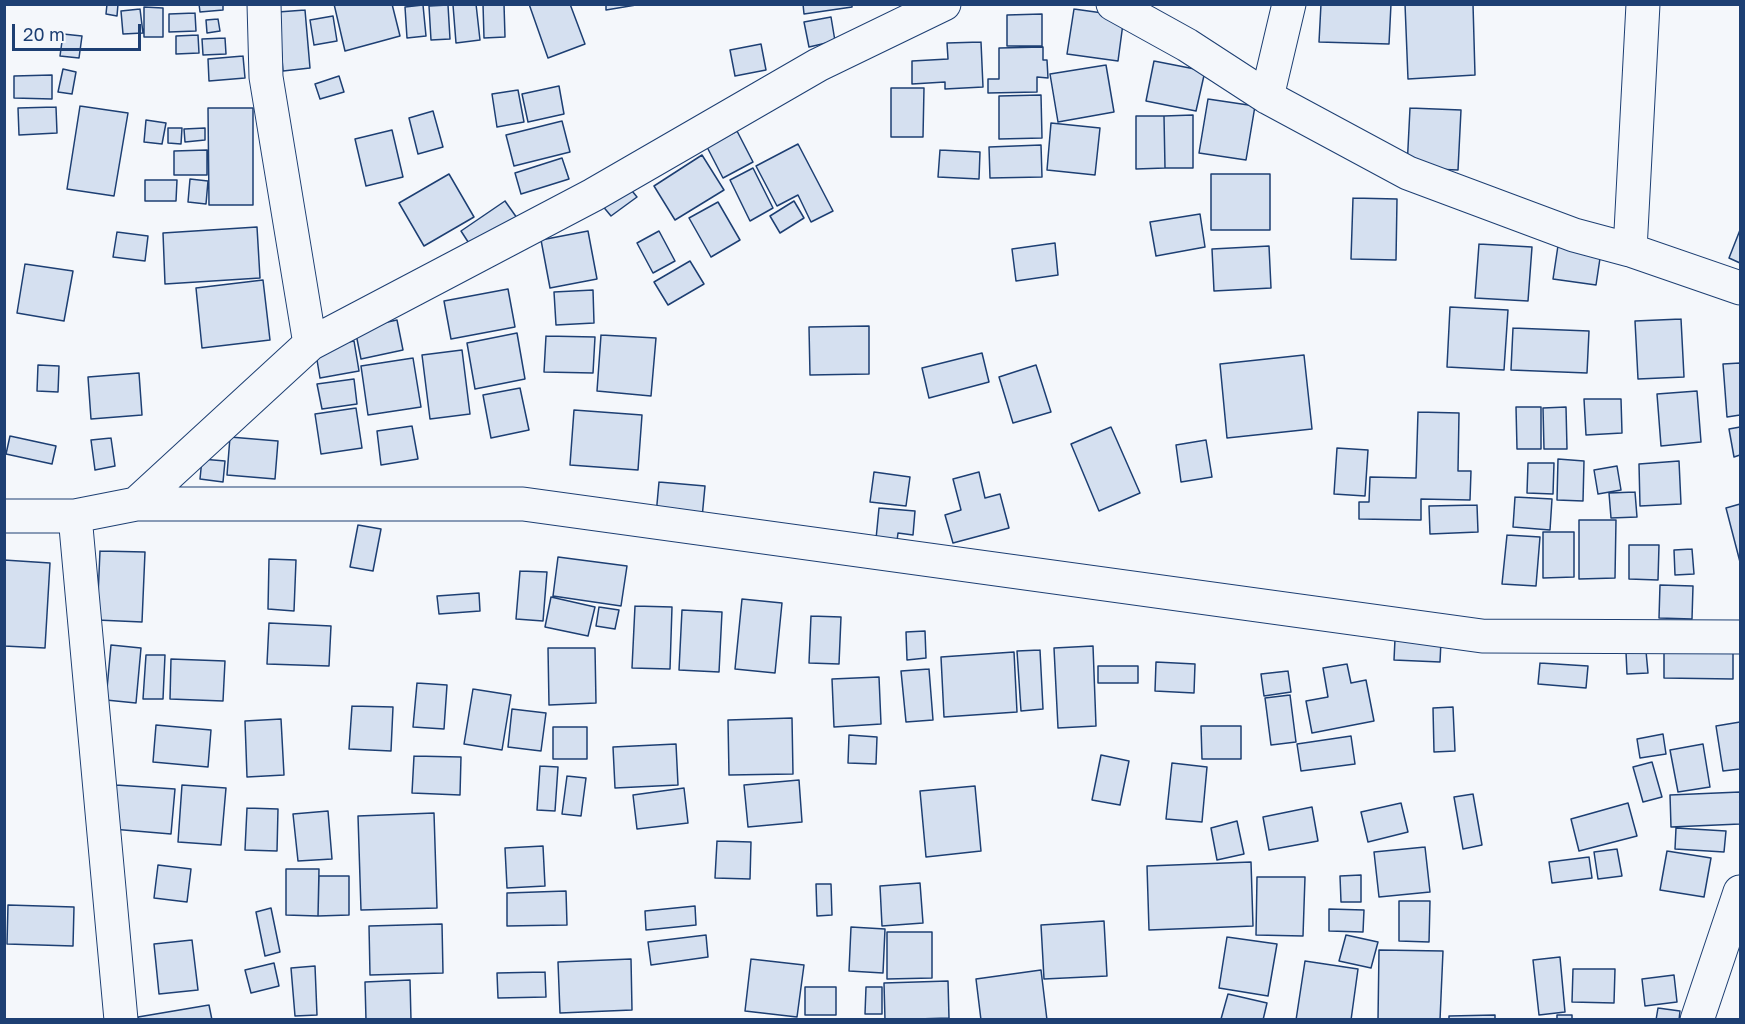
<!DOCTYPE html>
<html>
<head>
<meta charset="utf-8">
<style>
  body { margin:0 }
  #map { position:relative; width:1745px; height:1024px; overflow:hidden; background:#f4f7fb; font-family:"Golos Text",sans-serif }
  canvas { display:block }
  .frame { position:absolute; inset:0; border:6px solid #1d3f73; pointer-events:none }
  .scale { position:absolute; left:12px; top:24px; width:129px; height:27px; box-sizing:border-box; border:3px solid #1d3f73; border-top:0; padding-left:8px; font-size:18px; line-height:21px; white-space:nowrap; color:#1d3f73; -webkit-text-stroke:4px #f4f7fb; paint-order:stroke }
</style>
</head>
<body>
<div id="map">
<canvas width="1745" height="1024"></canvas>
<div class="frame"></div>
<div class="scale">20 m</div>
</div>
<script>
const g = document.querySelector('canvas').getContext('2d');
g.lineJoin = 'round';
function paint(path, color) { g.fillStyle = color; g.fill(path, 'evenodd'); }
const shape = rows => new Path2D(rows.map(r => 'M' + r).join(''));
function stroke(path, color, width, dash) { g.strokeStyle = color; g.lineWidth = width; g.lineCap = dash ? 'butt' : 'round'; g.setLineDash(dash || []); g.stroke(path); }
const building = shape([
  [107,4,118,4,117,16,106,14,107,4],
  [199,4,223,4,223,10,200,12,199,4],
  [334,4,392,4,400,36,345,51,334,4],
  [476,4,480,40,456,43,453,5,476,4],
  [483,4,504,4,505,37,484,38,483,4],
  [529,4,570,4,585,44,548,58,529,4],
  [606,4,642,4,606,10,606,4],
  [803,4,852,4,852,7,804,14,803,4],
  [1321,4,1391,4,1389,44,1319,42,1321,4],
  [1405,4,1473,4,1475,75,1408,79,1405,4],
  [423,5,426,36,407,38,405,7,423,5],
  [448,5,450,39,431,40,429,6,448,5],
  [144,7,163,8,163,37,144,37,144,7],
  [140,9,143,33,123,34,121,11,140,9],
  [1074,9,1124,16,1118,61,1067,54,1074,9],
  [305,10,310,68,283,71,278,12,305,10],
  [195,13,196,31,169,32,169,14,195,13],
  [1042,14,1042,46,1007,46,1007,15,1042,14],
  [333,16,337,41,314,45,310,20,333,16],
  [831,17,835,41,809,47,804,22,831,17],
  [218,19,220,31,207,33,206,20,218,19],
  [63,34,82,36,79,58,60,56,63,34],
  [198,35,199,53,176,54,176,36,198,35],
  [225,38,226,54,203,55,202,39,225,38],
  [981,42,983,87,945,89,945,82,912,84,912,61,948,59,947,43,981,42],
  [761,44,766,70,735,76,730,50,761,44],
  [1043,47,1043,60,1047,60,1048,78,1037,77,1037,92,988,93,988,79,999,79,999,48,1043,47],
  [243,56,245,78,209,81,208,59,243,56],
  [1154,61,1205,71,1196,111,1146,101,1154,61],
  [1106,65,1114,112,1058,122,1050,74,1106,65],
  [63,69,76,72,72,94,58,92,63,69],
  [52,75,52,99,14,98,14,76,52,75],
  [339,76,344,92,320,99,315,84,339,76],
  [559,86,564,114,528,122,522,94,559,86],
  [891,88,924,88,923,137,891,137,891,88],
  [518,90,524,122,497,127,492,94,518,90],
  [1041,95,1042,138,999,139,999,96,1041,95],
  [1208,99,1255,106,1246,160,1199,153,1208,99],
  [80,106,128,113,114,196,67,189,80,106],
  [56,107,57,133,19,135,18,108,56,107],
  [208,108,253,108,253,205,209,205,208,108],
  [1410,108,1461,110,1458,170,1407,168,1410,108],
  [433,111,443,147,418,154,409,118,433,111],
  [1193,115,1193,168,1165,168,1164,116,1193,115],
  [1136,116,1164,116,1165,168,1136,169,1136,116],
  [146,120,166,123,162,144,144,142,146,120],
  [562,121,570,152,514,166,506,135,562,121],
  [1051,123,1100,128,1095,175,1047,170,1051,123],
  [168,128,182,128,181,144,168,143,168,128],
  [205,128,205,140,185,142,184,129,205,128],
  [392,130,403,177,366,186,355,139,392,130],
  [737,131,753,162,723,178,707,147,737,131],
  [798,144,833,211,811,222,798,195,777,206,756,166,798,144],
  [1041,145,1042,177,990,178,989,147,1041,145],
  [207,150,207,175,174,175,174,151,207,150],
  [940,150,980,152,979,179,938,177,940,150],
  [702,155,724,190,675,220,654,186,702,155],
  [562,158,569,179,521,194,515,173,562,158],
  [753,168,773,208,750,221,730,180,753,168],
  [449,174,474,217,424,246,399,203,449,174],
  [1211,174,1270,174,1270,230,1211,230,1211,174],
  [190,179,208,181,206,204,188,202,190,179],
  [145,180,177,180,176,201,145,201,145,180],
  [628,186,637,197,611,216,601,204,628,186],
  [1353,198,1397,199,1396,260,1351,259,1353,198],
  [505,201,517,218,472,248,461,231,505,201],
  [794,201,804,218,780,233,770,216,794,201],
  [718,202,740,240,711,257,689,218,718,202],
  [1200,214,1205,247,1156,256,1150,222,1200,214],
  [257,227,260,278,165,284,163,233,257,227],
  [1740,230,1740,263,1729,258,1740,230],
  [588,231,597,279,550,288,541,240,588,231],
  [659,231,675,261,653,273,637,243,659,231],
  [117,232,148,236,145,261,113,257,117,232],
  [1559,239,1602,245,1596,285,1553,279,1559,239],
  [1055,243,1058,275,1016,281,1012,249,1055,243],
  [1479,244,1532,247,1528,301,1475,298,1479,244],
  [1269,246,1271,288,1214,291,1212,249,1269,246],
  [690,261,704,284,668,305,654,282,690,261],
  [25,264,73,271,64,321,17,313,25,264],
  [263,280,270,340,202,348,196,288,263,280],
  [508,289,515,327,451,339,444,301,508,289],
  [593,290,594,323,556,325,554,292,593,290],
  [1450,307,1508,310,1504,370,1447,367,1450,307],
  [1681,319,1684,377,1638,379,1635,321,1681,319],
  [397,320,403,350,361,359,355,329,397,320],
  [869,326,869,374,810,375,809,327,869,326],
  [1513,328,1589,331,1587,373,1511,370,1513,328],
  [517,333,525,379,475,389,467,343,517,333],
  [601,335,656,338,651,396,597,391,601,335],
  [546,336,595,337,593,373,544,372,546,336],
  [354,341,359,371,320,378,315,348,354,341],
  [462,350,470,414,430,419,422,355,462,350],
  [982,353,989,382,929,398,922,368,982,353],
  [1304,355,1312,429,1227,438,1220,364,1304,355],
  [413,358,421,407,368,415,361,366,413,358],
  [1740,363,1740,415,1727,417,1723,364,1740,363],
  [38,365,59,366,58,392,37,391,38,365],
  [1036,365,1051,412,1013,423,999,377,1036,365],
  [139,373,142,415,91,419,88,377,139,373],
  [354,379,357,404,322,409,317,384,354,379],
  [520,388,529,430,491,438,483,395,520,388],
  [1697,391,1701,442,1661,446,1657,394,1697,391],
  [1584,399,1621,399,1622,433,1586,435,1584,399],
  [1516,407,1541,407,1541,449,1517,449,1516,407],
  [1566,407,1567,449,1544,449,1543,408,1566,407],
  [356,408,362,448,321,454,315,414,356,408],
  [574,410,642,415,638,470,570,465,574,410],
  [1418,412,1459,413,1458,471,1471,471,1470,500,1421,499,1421,520,1359,519,1359,502,1369,502,1370,477,1416,478,1418,412],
  [412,426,418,459,381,465,377,431,412,426],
  [1111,427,1140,493,1099,511,1071,444,1111,427],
  [1740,427,1740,455,1734,457,1729,429,1740,427],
  [10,436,56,446,52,464,6,454,10,436],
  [230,437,278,441,275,479,227,475,230,437],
  [111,438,115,466,95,470,91,440,111,438],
  [1206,440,1212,477,1181,482,1176,445,1206,440],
  [1337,448,1368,450,1365,496,1334,494,1337,448],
  [202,459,225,461,223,482,200,479,202,459],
  [1558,459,1584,461,1583,501,1557,500,1558,459],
  [1679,461,1681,504,1640,506,1639,464,1679,461],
  [1528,463,1554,463,1553,494,1527,493,1528,463],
  [1617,466,1621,490,1598,494,1594,470,1617,466],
  [874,472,910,477,906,506,870,502,874,472],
  [979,472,985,498,1000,494,1009,528,953,543,945,515,961,510,953,479,979,472],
  [659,482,705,486,702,518,656,515,659,482],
  [1635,492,1637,517,1611,518,1609,493,1635,492],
  [1515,497,1552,499,1550,530,1513,527,1515,497],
  [1740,504,1740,562,1726,508,1740,504],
  [1477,505,1478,532,1430,534,1429,506,1477,505],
  [879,508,915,511,913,535,898,533,897,541,876,539,879,508],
  [1579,520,1616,520,1615,578,1579,579,1579,520],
  [358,525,381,529,373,571,350,567,358,525],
  [1543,532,1574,532,1574,577,1543,578,1543,532],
  [1507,535,1540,537,1536,586,1502,584,1507,535],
  [1629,545,1659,545,1658,580,1629,579,1629,545],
  [1692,549,1694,574,1675,575,1674,550,1692,549],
  [100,551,145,552,142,622,97,620,100,551],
  [558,557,627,566,621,606,553,596,558,557],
  [269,559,296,560,294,611,268,609,269,559],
  [4,560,50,563,45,648,4,646,4,560],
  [520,571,547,572,543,621,516,619,520,571],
  [1660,585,1693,586,1692,619,1659,618,1660,585],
  [479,593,480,611,439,614,437,596,479,593],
  [551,597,595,607,588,636,545,627,551,597],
  [742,599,782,603,775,673,735,669,742,599],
  [635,606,672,607,670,669,632,668,635,606],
  [599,607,619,610,615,629,596,626,599,607],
  [682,610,722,612,719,672,679,670,682,610],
  [811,616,841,617,839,664,809,663,811,616],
  [269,623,331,626,329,666,267,664,269,623],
  [925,631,926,658,907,660,906,632,925,631],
  [1395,639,1441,641,1440,662,1394,660,1395,639],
  [111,645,141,648,136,703,106,700,111,645],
  [1093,646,1096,726,1058,728,1054,648,1093,646],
  [1664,647,1733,648,1733,679,1664,678,1664,647],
  [548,648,595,648,596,703,549,705,548,648],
  [1040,650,1043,709,1021,711,1017,651,1040,650],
  [1646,651,1648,673,1627,674,1626,652,1646,651],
  [1014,652,1017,712,944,717,941,657,1014,652],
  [146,655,165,655,163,699,143,699,146,655],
  [171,659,225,661,223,701,170,699,171,659],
  [1156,662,1195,664,1194,693,1155,691,1156,662],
  [1540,663,1588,666,1586,688,1538,684,1540,663],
  [1347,664,1351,683,1366,680,1374,721,1312,733,1306,701,1328,697,1323,668,1347,664],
  [1098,666,1138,666,1138,683,1098,683,1098,666],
  [929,669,933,720,906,722,901,671,929,669],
  [1288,671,1291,692,1264,696,1261,674,1288,671],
  [879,677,881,724,834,727,832,679,879,677],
  [417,683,447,685,444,729,413,727,417,683],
  [473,689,511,695,502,750,464,744,473,689],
  [1290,695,1296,742,1271,745,1265,698,1290,695],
  [352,706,393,707,391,751,349,749,352,706],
  [1453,707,1455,751,1434,752,1433,708,1453,707],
  [512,709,546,713,541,751,508,747,512,709],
  [792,718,793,774,729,775,728,720,792,718],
  [281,719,284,775,247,777,245,721,281,719],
  [1740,722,1740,769,1723,771,1716,726,1740,722],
  [156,725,211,730,208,767,153,762,156,725],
  [1201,726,1241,726,1241,759,1202,759,1201,726],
  [553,727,587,727,587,759,553,759,553,727],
  [1663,734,1666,754,1640,758,1637,739,1663,734],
  [849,735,877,737,876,764,848,763,849,735],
  [1351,736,1355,764,1301,771,1297,744,1351,736],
  [676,744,678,785,615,788,613,747,676,744],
  [1703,744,1710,787,1678,792,1670,750,1703,744],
  [1101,755,1129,761,1120,805,1092,800,1101,755],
  [414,756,461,757,460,795,412,793,414,756],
  [1652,762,1662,797,1643,802,1633,767,1652,762],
  [1172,763,1207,767,1202,822,1166,819,1172,763],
  [540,766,558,767,555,811,537,810,540,766],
  [567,776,586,778,581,816,562,814,567,776],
  [799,780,802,822,748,827,744,785,799,780],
  [116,785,175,789,171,834,112,829,116,785],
  [182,785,226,788,221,845,178,842,182,785],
  [975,786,981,851,926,857,920,791,975,786],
  [684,788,688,823,637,829,633,795,684,788],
  [1740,792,1740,824,1671,827,1670,795,1740,792],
  [1473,794,1482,845,1463,849,1454,797,1473,794],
  [1401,803,1408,832,1368,842,1361,812,1401,803],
  [1628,803,1637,836,1579,851,1571,819,1628,803],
  [1312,807,1318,841,1269,850,1263,817,1312,807],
  [247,808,278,809,277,851,245,850,247,808],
  [328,811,332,859,298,861,293,814,328,811],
  [434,813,437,908,361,910,358,816,434,813],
  [1237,821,1244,854,1217,860,1211,828,1237,821],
  [1676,828,1726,831,1724,852,1675,849,1676,828],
  [717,841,751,842,750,879,715,878,717,841],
  [543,846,545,886,507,888,505,848,543,846],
  [1425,847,1430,892,1379,897,1374,852,1425,847],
  [1617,849,1622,876,1598,879,1594,852,1617,849],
  [1667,851,1711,858,1704,897,1660,890,1667,851],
  [1589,857,1592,878,1552,883,1549,862,1589,857],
  [1251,862,1253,926,1149,930,1147,866,1251,862],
  [158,865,191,869,187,902,154,898,158,865],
  [286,869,319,869,318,916,286,915,286,869],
  [1361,875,1361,902,1341,902,1340,876,1361,875],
  [319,876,349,876,349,915,318,916,319,876],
  [1257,877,1305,877,1303,936,1256,935,1257,877],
  [920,883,923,923,882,926,880,886,920,883],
  [816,884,831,884,832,915,817,916,816,884],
  [566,891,567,925,507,926,507,893,566,891],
  [1399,901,1430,901,1429,942,1399,941,1399,901],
  [8,905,74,907,73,946,7,944,8,905],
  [695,906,696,925,646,930,645,911,695,906],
  [271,908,280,952,265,956,256,912,271,908],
  [1329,909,1364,910,1363,932,1329,931,1329,909],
  [1104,921,1107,976,1044,979,1041,925,1104,921],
  [442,924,443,973,370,975,369,926,442,924],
  [851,927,885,929,883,973,849,971,851,927],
  [887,932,932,932,932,978,887,979,887,932],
  [706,935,708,957,651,965,648,942,706,935],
  [1346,935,1378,942,1371,968,1339,961,1346,935],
  [1227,937,1277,944,1268,996,1219,988,1227,937],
  [192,940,198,990,159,994,154,944,192,940],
  [1379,950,1443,951,1440,1020,1378,1020,1379,950],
  [1560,957,1565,1012,1539,1015,1533,960,1560,957],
  [631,959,632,1010,560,1013,558,962,631,959],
  [751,959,804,965,797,1017,745,1011,751,959],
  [1305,961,1358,969,1351,1020,1296,1020,1305,961],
  [274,963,279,986,251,993,245,970,274,963],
  [315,966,317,1015,295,1016,291,968,315,966],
  [1573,969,1615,969,1614,1003,1572,1002,1573,969],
  [1041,970,1047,1020,981,1020,976,979,1041,970],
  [545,972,546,997,498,998,497,973,545,972],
  [1674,975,1677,1002,1645,1006,1642,979,1674,975],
  [410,980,411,1020,366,1020,365,982,410,980],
  [948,981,949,1018,885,1020,884,983,948,981],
  [805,987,836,987,836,1015,805,1015,805,987],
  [866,987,882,987,882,1014,865,1014,866,987],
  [1228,994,1267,1003,1263,1020,1221,1019,1228,994],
  [209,1005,212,1020,139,1020,138,1017,209,1005],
  [1658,1008,1680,1011,1679,1020,1656,1020,1658,1008],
  [1495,1015,1495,1020,1449,1020,1449,1016,1495,1015],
  [1557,1015,1572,1015,1572,1020,1557,1020,1557,1015]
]);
const minor = shape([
  [264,4,266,77,310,344],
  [1113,4,1187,45,1267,97,1408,173,1574,235,1630,250,1740,288],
  [1267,97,1289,4],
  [1630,250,1643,4],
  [136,504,523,504,1482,636,1740,637],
  [4,516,75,516,136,504,310,344,593,195,818,65,944,4],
  [75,516,121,1020],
  [1697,1020,1740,892]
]);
paint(building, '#d5e0f0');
stroke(building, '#1d3f73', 1.5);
stroke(minor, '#1d3f73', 35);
stroke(minor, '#f4f7fb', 33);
</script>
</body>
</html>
